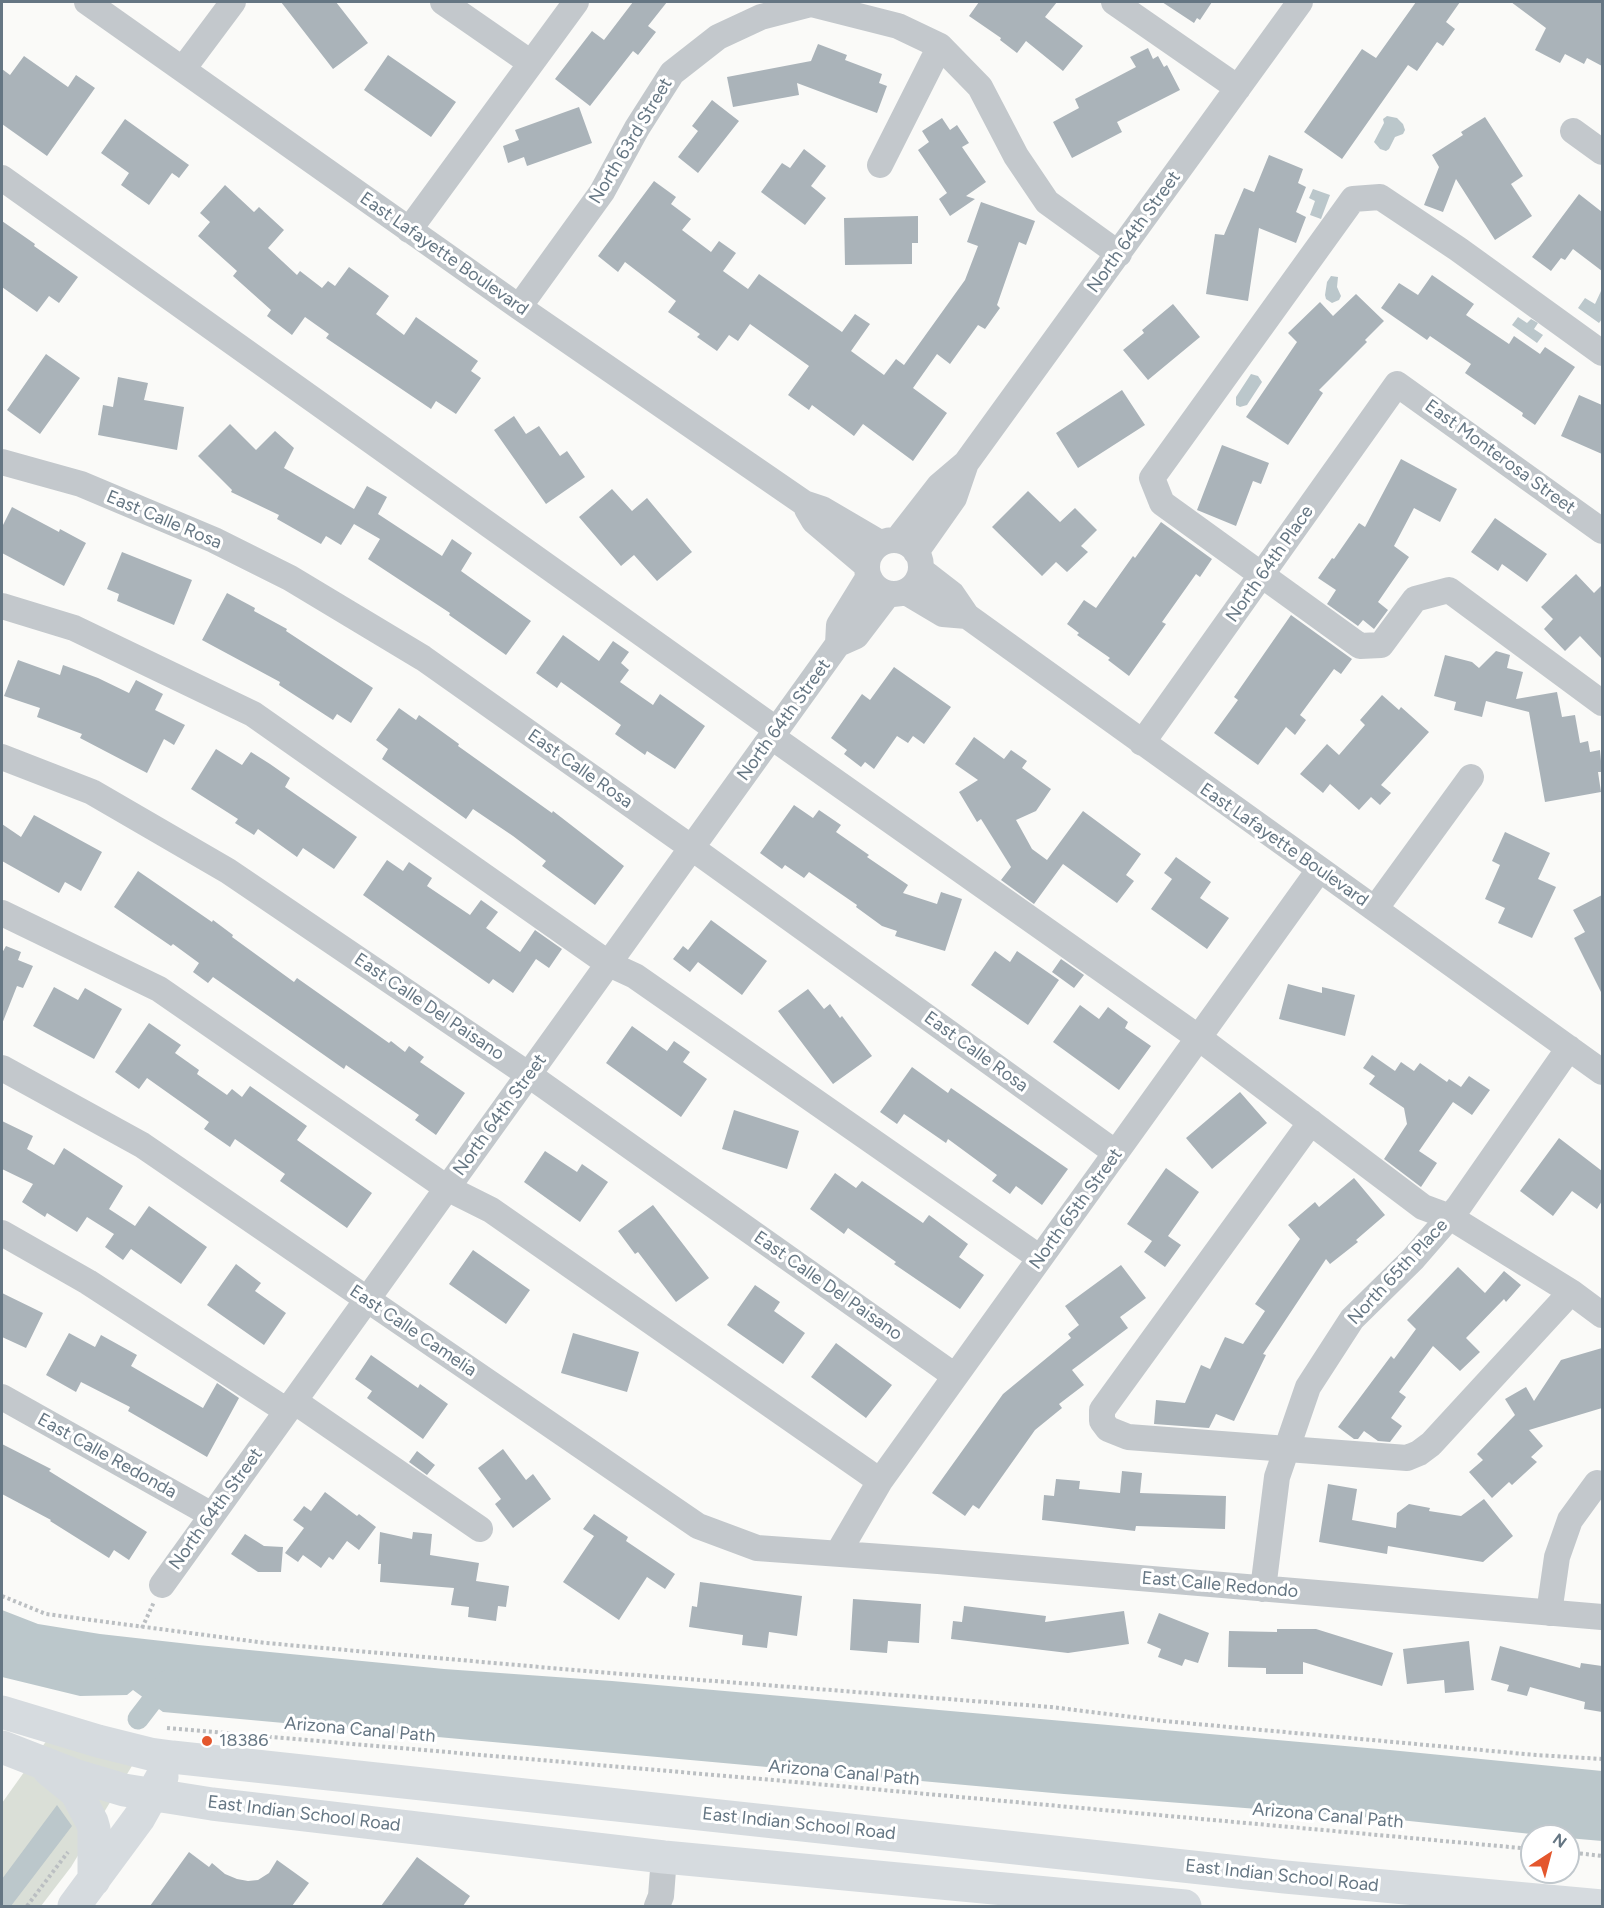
<!DOCTYPE html>
<html>
<head>
<meta charset="utf-8">
<style>
  body { margin:0 }
  #map { position:relative; width:1604px; height:1908px; overflow:hidden; background:#fafaf8; font-family:Figtree,sans-serif }
  canvas { display:block }
  .frame { position:absolute; inset:0; border:3px solid #657683; pointer-events:none }
  .north { position:absolute; left:1520px; top:1824px; width:60px; height:60px; box-sizing:border-box; background:#fff; border:2px solid #c1c8cd; border-radius:50%; rotate:36deg; font-size:16px; font-weight:700; line-height:24px; text-align:center; color:#657683 }
  .north::after { content:''; display:block; margin:auto; width:21px; height:27px; background:#e4572e; clip-path:polygon(50% 0,100% 100%,50% 72%,0 100%) }
</style>
</head>
<body>
<div id="map">
<canvas width="1604" height="1908"></canvas>
<div class="frame"></div>
<div class="north">N</div>
</div>
<script>
const g = document.querySelector('canvas').getContext('2d');
g.lineJoin = 'round';
function paint(path, color) { g.fillStyle = color; g.fill(path, 'evenodd'); }
const shape = rows => new Path2D(rows.map(r => 'M' + r).join(''));
function stroke(path, color, width, dash) { g.strokeStyle = color; g.lineWidth = width; g.lineCap = dash ? 'butt' : 'round'; g.setLineDash(dash || []); g.stroke(path); }
function label(font, color, halo, rows, align = 'center') {
  g.font = font + ' Figtree,sans-serif'; g.lineWidth = 6; g.setLineDash([]); g.textBaseline = 'middle'; g.strokeStyle = halo; g.fillStyle = color; for (const [text, x, y, turn = 0] of rows) {
    g.save(); g.translate(x, y); g.rotate((+turn || 0) * Math.PI / 180); g.textAlign = isNaN(turn) ? turn : align; if (halo) g.strokeText(text, 0, 0); g.fillText(text, 0, 0); g.restore();
  }
}
const green = shape([
  [62,1719,147,1741,71,1867,41,1906,2,1906,2,1803]
]);
const water = shape([
  [1387,116,1397,118,1403,124,1405,130,1403,134,1395,137,1389,149,1386,151,1380,149,1374,142,1384,123,1383,119],
  [1313,189,1330,195,1321,219,1310,215,1315,201,1309,198],
  [1331,276,1338,277,1337,287,1341,296,1339,300,1332,303,1326,299,1325,295,1327,282],
  [1601,291,1602,319,1599,323,1578,308,1585,298,1595,304],
  [1518,317,1527,323,1531,319,1538,323,1534,329,1543,335,1537,343,1512,325],
  [1251,374,1258,376,1262,382,1247,405,1240,407,1236,405,1236,397],
  [2,1610,38,1624,100,1634,198,1645,444,1669,612,1681,1390,1750,1602,1771,1602,1841,1568,1838,1568,1836,1550,1836,1400,1820,1064,1794,163,1712,133,1690,127,1695,80,1696,2,1677],
  [57,1805,72,1826,11,1906,2,1906,2,1879]
]);
const canal = shape([
  [138,1719,168,1680]
]);
const building = shape([
  [281,2,336,2,368,43,333,69],
  [633,2,667,2,648,26,656,32,638,55,633,51,590,106,555,79,592,31,604,40],
  [979,2,1057,2,1045,17,1083,46,1063,71,1026,41,1017,53,1000,40,1001,38,969,16],
  [1162,2,1212,2,1200,20,1197,18,1194,23],
  [1416,2,1460,2,1446,22,1455,29,1443,46,1437,42,1417,71,1408,65,1342,159,1304,132,1362,49,1376,58],
  [1511,2,1602,2,1602,66,1587,58,1584,64,1565,54,1560,63,1535,50,1546,28],
  [818,44,847,55,845,60,882,74,879,83,887,86,877,113,797,83,799,95,733,107,727,77,811,61],
  [1148,48,1153,59,1158,56,1164,67,1167,65,1180,90,1117,122,1122,132,1072,158,1053,122,1079,108,1075,99,1136,67,1130,57],
  [388,55,456,102,431,137,364,90],
  [24,56,68,87,76,75,95,88,47,156,2,124,2,69,10,75],
  [712,100,739,121,698,173,678,157,698,131,692,126],
  [579,107,592,143,527,166,524,157,508,163,503,146,519,140,515,130],
  [1485,117,1523,176,1511,184,1532,216,1495,240,1456,179,1443,212,1424,205,1439,167,1432,155,1463,135,1461,132],
  [942,118,950,130,957,125,969,143,962,147,986,182,966,196,975,199,950,216,939,199,947,193,918,150,929,142,922,131],
  [125,119,189,165,179,178,172,173,149,205,121,185,129,173,101,153],
  [804,149,826,166,811,186,826,198,805,225,761,192,782,163,790,168],
  [1269,155,1303,169,1298,183,1306,187,1296,212,1306,217,1296,243,1259,228,1248,301,1206,294,1215,234,1224,235,1244,188,1254,192],
  [654,181,676,197,671,204,691,219,682,230,711,252,719,241,736,253,723,271,748,289,759,274,842,332,855,314,870,324,851,351,884,375,896,359,904,365,965,280,978,246,967,242,981,202,1035,221,1026,245,1019,242,997,305,1000,308,985,329,978,325,950,364,937,354,913,388,947,413,913,461,863,424,854,436,812,405,809,410,788,395,809,366,750,324,738,341,729,335,717,351,697,337,700,334,668,312,676,301,625,262,618,272,598,256],
  [225,185,254,212,259,207,284,230,268,248,297,275,300,271,322,288,328,281,335,286,349,267,389,296,376,314,404,335,416,317,478,361,471,371,481,378,456,414,436,401,431,409,326,338,329,334,305,317,292,335,267,316,271,310,233,276,237,271,198,236,210,222,200,213],
  [1579,194,1602,212,1602,271,1573,249,1565,260,1561,258,1551,271,1532,257],
  [918,216,918,243,912,243,912,264,845,265,844,218],
  [2,221,35,244,34,246,78,277,59,303,49,296,37,312,2,287],
  [1432,275,1474,304,1466,315,1509,344,1514,336,1540,354,1545,347,1575,367,1535,425,1522,416,1523,413,1465,373,1471,364,1430,336,1427,340,1381,308,1399,283,1418,295],
  [1356,294,1384,321,1365,340,1367,342,1319,390,1323,393,1288,445,1246,417,1297,342,1288,333,1320,302,1333,316],
  [1173,304,1200,337,1148,380,1123,350,1144,333,1142,330],
  [46,354,80,378,40,434,7,410],
  [118,377,148,383,144,400,184,407,177,450,98,435,103,405,113,407],
  [1122,390,1145,425,1078,468,1056,433],
  [1579,395,1602,405,1602,454,1561,436],
  [514,416,526,434,539,426,560,456,567,451,585,477,546,504,494,430],
  [230,424,256,450,275,431,294,448,284,468,354,509,367,486,387,497,378,514,442,556,452,539,472,553,461,571,531,621,506,655,449,615,450,613,368,559,380,539,354,524,341,545,326,536,321,544,277,519,279,515,231,492,232,490,198,456],
  [1222,445,1269,463,1261,484,1253,481,1236,526,1197,510],
  [1401,459,1457,489,1440,522,1414,508,1394,546,1409,557,1378,602,1388,610,1374,629,1363,620,1358,626,1327,604,1336,590,1318,578,1332,558,1334,559,1359,523,1365,527],
  [612,489,632,511,647,498,692,552,657,581,634,555,621,566,579,517],
  [1028,491,1060,522,1075,508,1097,530,1081,546,1088,552,1067,572,1056,562,1042,576,992,527],
  [12,507,59,532,60,529,86,543,64,586,2,553,2,527],
  [1495,518,1547,554,1527,582,1502,564,1498,571,1471,552],
  [1161,522,1212,559,1200,577,1196,574,1162,622,1166,624,1129,676,1108,660,1110,658,1077,635,1079,633,1067,624,1084,600,1096,608,1133,556,1135,558],
  [122,552,192,580,174,625,117,601,119,594,107,589],
  [1576,574,1594,593,1602,585,1602,659,1580,636,1565,651,1544,629,1553,619,1541,607],
  [227,593,255,608,254,611,287,629,286,631,373,688,351,723,337,714,333,720,279,685,280,682,202,640],
  [1291,615,1352,659,1341,674,1334,669,1300,715,1306,720,1295,735,1286,727,1258,765,1214,733,1238,700,1234,697],
  [563,635,599,661,613,641,629,652,621,663,629,670,620,682,653,705,660,694,705,726,675,769,647,751,645,755,615,734,621,725,561,682,557,688,536,673],
  [1496,651,1510,655,1507,668,1523,672,1516,699,1557,692,1562,717,1575,715,1580,743,1588,741,1590,752,1600,750,1602,772,1598,772,1601,792,1545,802,1529,712,1486,701,1482,717,1454,710,1456,702,1434,696,1445,655,1472,662,1479,668],
  [18,660,60,675,63,665,98,678,129,693,136,680,163,694,155,710,185,725,174,745,164,739,147,773,80,738,82,734,37,717,40,708,4,696],
  [894,667,951,707,924,744,913,736,908,743,897,736,874,769,865,762,861,767,844,754,847,750,831,738,862,694,870,700],
  [1382,695,1399,710,1401,707,1429,732,1381,785,1391,793,1380,805,1371,797,1359,810,1330,784,1323,793,1300,774,1327,744,1339,755,1365,725,1360,720],
  [399,708,416,720,419,715,459,744,458,746,552,813,553,811,624,866,595,905,542,866,546,861,513,836,473,809,466,819,382,759,388,749,376,740],
  [974,737,1004,759,1011,750,1027,761,1022,768,1051,789,1036,811,1016,820,1032,849,1047,860,1083,811,1141,854,1126,875,1134,881,1117,903,1063,864,1034,904,1001,880,1011,867,981,819,977,822,959,792,978,780,955,764],
  [216,749,242,765,251,752,270,764,290,778,285,787,357,837,334,869,303,848,297,857,258,829,254,835,235,823,238,819,191,789],
  [794,805,813,818,819,810,841,825,836,832,869,855,867,857,908,885,903,893,937,904,941,892,962,899,945,951,895,936,897,931,882,926,856,907,857,905,809,872,804,878,785,865,782,869,760,853],
  [34,815,102,852,81,891,65,882,59,893,2,861,2,824,21,837],
  [1505,832,1550,853,1538,879,1556,887,1532,938,1498,923,1505,908,1485,899,1500,865,1492,861],
  [1176,857,1211,882,1200,898,1229,918,1207,949,1151,909,1172,879,1164,873],
  [387,860,403,871,409,862,432,878,427,886,470,915,481,900,498,912,486,928,520,952,535,930,562,949,549,968,536,959,513,993,493,979,489,984,363,895],
  [138,871,212,922,213,920,233,935,232,937,294,982,297,978,389,1043,391,1041,405,1052,409,1046,424,1057,420,1062,465,1093,436,1135,415,1120,419,1115,346,1065,344,1069,213,977,208,983,193,972,199,963,173,944,171,946,114,907],
  [1602,895,1602,994,1574,938,1585,932,1573,910],
  [711,920,767,961,742,995,698,962,690,972,673,959,683,946,688,950],
  [6,946,21,952,18,960,33,966,23,988,17,986,2,1024,2,953],
  [995,951,1010,962,1017,951,1059,980,1028,1025,971,985],
  [1061,959,1084,975,1074,988,1052,972],
  [1288,984,1322,993,1322,987,1355,995,1345,1036,1279,1019],
  [54,987,78,1000,85,988,122,1009,94,1059,33,1026],
  [808,989,824,1009,830,1004,840,1018,842,1016,872,1056,833,1084,778,1011],
  [1080,1005,1099,1019,1108,1007,1128,1022,1125,1028,1151,1046,1119,1090,1053,1042],
  [149,1023,181,1045,175,1053,199,1070,197,1074,227,1095,232,1089,242,1097,250,1086,307,1126,297,1140,372,1193,347,1228,280,1181,285,1174,235,1139,230,1147,204,1129,209,1122,147,1078,139,1089,115,1072],
  [632,1026,667,1051,674,1041,690,1052,683,1062,707,1079,681,1117,606,1063],
  [1372,1055,1395,1071,1401,1062,1414,1071,1420,1063,1447,1082,1449,1079,1461,1087,1469,1076,1490,1090,1472,1115,1453,1102,1419,1151,1437,1163,1421,1187,1384,1159,1407,1124,1404,1108,1369,1084,1375,1076,1363,1068],
  [912,1067,948,1093,951,1088,1068,1169,1042,1205,1016,1186,1010,1194,992,1181,997,1175,948,1139,946,1143,904,1114,897,1124,880,1112],
  [1240,1092,1267,1123,1212,1169,1186,1138],
  [734,1110,799,1131,787,1169,722,1149],
  [2,1121,33,1136,27,1149,54,1165,64,1148,123,1186,109,1209,135,1226,149,1206,207,1247,181,1284,131,1249,123,1260,105,1247,114,1234,87,1217,77,1232,47,1213,45,1217,22,1202,33,1184,2,1169],
  [1559,1138,1602,1171,1602,1201,1597,1209,1572,1191,1553,1216,1520,1191],
  [545,1151,577,1172,582,1164,608,1182,580,1222,524,1182],
  [1166,1168,1199,1192,1168,1236,1181,1245,1165,1267,1144,1252,1152,1241,1127,1224],
  [835,1173,856,1188,862,1181,923,1223,929,1215,968,1244,959,1257,984,1275,960,1309,894,1264,896,1262,848,1228,844,1234,810,1209],
  [1354,1178,1385,1215,1356,1240,1358,1242,1330,1264,1326,1259,1263,1354,1266,1355,1234,1421,1216,1414,1209,1428,1154,1424,1156,1400,1185,1403,1201,1365,1210,1369,1225,1337,1243,1344,1265,1311,1255,1304,1300,1239,1288,1225,1315,1202,1319,1207],
  [653,1205,709,1278,676,1302,638,1252,635,1254,618,1231],
  [473,1250,530,1290,506,1324,449,1284],
  [236,1264,261,1283,255,1291,286,1313,264,1345,207,1305],
  [1121,1265,1146,1298,1120,1317,1128,1328,1072,1370,1084,1385,1059,1404,1062,1408,1035,1430,979,1509,973,1505,965,1516,932,1493,1003,1394,1071,1338,1068,1334,1079,1325,1065,1306],
  [1458,1267,1485,1293,1504,1271,1521,1285,1506,1302,1504,1299,1466,1338,1480,1352,1460,1371,1433,1346,1399,1392,1406,1397,1391,1418,1402,1426,1390,1442,1378,1441,1364,1431,1358,1439,1354,1439,1338,1427,1391,1356,1394,1359,1416,1329,1407,1320],
  [755,1285,780,1302,774,1311,805,1333,783,1364,727,1325],
  [2,1293,43,1313,26,1348,2,1337],
  [69,1333,95,1347,101,1335,137,1355,131,1366,203,1408,217,1383,239,1398,207,1457,128,1411,130,1407,81,1382,76,1392,46,1375],
  [573,1333,639,1352,627,1392,561,1373],
  [836,1343,892,1385,866,1418,811,1377],
  [1602,1348,1602,1408,1529,1430,1543,1446,1531,1457,1537,1462,1512,1485,1509,1482,1492,1498,1469,1472,1483,1460,1477,1454,1515,1415,1505,1399,1526,1387,1534,1401,1561,1360],
  [371,1355,418,1388,420,1384,448,1404,423,1439,367,1398,372,1391,355,1379],
  [2,1444,51,1469,49,1471,147,1532,129,1560,114,1550,109,1558,50,1521,51,1520,2,1494],
  [503,1449,526,1480,533,1474,551,1499,513,1528,495,1504,501,1499,478,1468],
  [417,1451,435,1465,427,1475,409,1462],
  [1122,1471,1142,1473,1140,1493,1226,1496,1225,1529,1136,1526,1135,1531,1042,1520,1044,1495,1054,1496,1056,1479,1080,1481,1079,1489,1120,1493],
  [1328,1484,1357,1489,1352,1520,1396,1528,1397,1513,1409,1504,1430,1508,1429,1511,1461,1516,1484,1499,1513,1536,1483,1562,1388,1546,1387,1554,1319,1542],
  [325,1492,357,1516,359,1514,376,1527,359,1550,347,1541,333,1560,329,1557,321,1568,303,1555,298,1562,285,1553,304,1528,293,1520,304,1506,311,1511],
  [594,1514,628,1537,626,1541,675,1574,665,1589,647,1577,619,1620,563,1582,594,1536,583,1529],
  [380,1532,412,1539,413,1532,432,1534,430,1555,479,1563,476,1581,509,1586,506,1607,498,1606,496,1621,468,1617,469,1607,451,1605,454,1588,380,1582,381,1564,378,1564],
  [245,1534,264,1546,283,1547,281,1572,258,1572,231,1554],
  [700,1582,802,1596,797,1636,769,1632,767,1648,742,1645,743,1635,689,1627,692,1606,697,1607],
  [853,1599,921,1604,919,1643,888,1641,887,1653,850,1650],
  [964,1606,1046,1616,1045,1622,1124,1611,1129,1644,1068,1653,951,1639,953,1621,962,1622],
  [1159,1613,1209,1633,1198,1663,1185,1659,1182,1666,1158,1657,1161,1649,1147,1643],
  [1277,1629,1316,1629,1393,1653,1382,1686,1303,1662,1303,1674,1266,1674,1266,1668,1228,1667,1229,1631,1277,1632],
  [1469,1641,1474,1690,1445,1693,1444,1680,1407,1684,1403,1649],
  [1500,1646,1580,1668,1581,1663,1602,1666,1602,1712,1584,1709,1585,1702,1530,1687,1527,1696,1507,1691,1509,1685,1491,1680],
  [189,1852,209,1867,212,1863,225,1874,237,1879,248,1881,258,1880,269,1873,277,1860,309,1883,292,1906,150,1906],
  [417,1857,470,1896,463,1906,381,1906]
]);
const path = shape([
  [2,1596,46,1614,266,1643,597,1672,1051,1707,1164,1721,1536,1755,1602,1759],
  [142,1628,154,1602],
  [167,1728,773,1780,1532,1849],
  [1568,1852,1602,1856],
  [27,1906,68,1852]
]);
const minor = shape([
  [87,2,519,307,804,503,822,509,880,543],
  [443,2,531,63],
  [809,2,811,4,898,26,940,46,980,87,1016,156,1047,202,1119,254],
  [1114,2,1238,88],
  [183,69,233,2],
  [1573,131,1602,152],
  [880,165,940,46],
  [2,178,777,730],
  [409,230,576,2],
  [519,307,602,192,637,128,672,73,718,37,761,17,811,4],
  [1602,353,1458,249,1380,197,1353,199,1152,478,1162,503,1360,646,1381,645,1415,599,1449,590,1602,703],
  [2,462,81,484,214,540,290,578,423,658,692,848,1116,1153],
  [807,509,814,521,866,565],
  '867 567a27 27 0 1 1 54 0a27 27 0 1 1-54 0Z',
  [897,540,939,486,966,463,1300,2],
  [916,552,954,498,966,463],
  [921,570,952,594,967,616,1602,1072],
  [906,592,943,614,967,616],
  [2,606,74,628,253,714,609,964,635,976,1040,1258],
  [838,644,839,625,868,578],
  [772,737,1199,1038,1423,1207,1450,1217,1571,1292,1602,1315],
  [1142,743,1397,384,1602,531],
  [2,757,92,792,228,871,529,1075,955,1376],
  [1375,909,1471,777],
  [2,913,159,989,447,1188,491,1210,880,1481],
  [2,1068,142,1145,698,1526,757,1548,938,1561,1602,1617],
  [1311,1122,1102,1410,1102,1421,1108,1429,1128,1437,1407,1458,1419,1453,1431,1444,1571,1292],
  [2,1233,88,1282,287,1411],
  [2,1397,212,1515],
  [294,1401,480,1529],
  [838,1553,880,1481,1319,870],
  [162,1585,838,644,856,636,888,594],
  [1263,1589,1277,1477,1308,1387,1352,1319,1413,1259,1459,1206,1569,1048],
  [1549,1613,1557,1557,1570,1520,1597,1483],
  [657,1906,661,1896,664,1857]
]);
const major = shape([
  [2,1712,98,1741,150,1754,172,1757,1285,1877,1602,1906],
  [2,1747,74,1775,124,1790,212,1804,664,1857,1185,1906],
  [49,1770,76,1792,92,1822,94,1829,94,1880],
  [74,1906,139,1818,162,1777]
]);
const markers = [
  [207,1741,6,"#e4572e"]
];
const streetNames = [
  ["North 63rd Street",631,141,-59],
  ["North 64th Street",1134,232,-54],
  ["East Lafayette Boulevard",444,254,35],
  ["East Monterosa Street",1500,457,36],
  ["East Calle Rosa",164,520,23],
  ["North 64th Place",1270,564,-55],
  ["North 64th Street",784,720,-54],
  ["East Calle Rosa",580,769,35],
  ["East Lafayette Boulevard",1284,845,35],
  ["East Calle Del Paisano",429,1007,34],
  ["East Calle Rosa",976,1052,36],
  ["North 64th Street",500,1115,-54],
  ["North 65th Street",1076,1209,-54],
  ["North 65th Place",1398,1272,-47],
  ["East Calle Del Paisano",828,1286,35],
  ["East Calle Camelia",413,1331,34],
  ["East Calle Redonda",107,1456,29],
  ["North 64th Street",216,1509,-54],
  ["East Calle Redondo",1220,1585,5],
  ["Arizona Canal Path",360,1730,5],
  ["Arizona Canal Path",844,1773,5],
  ["East Indian School Road",304,1814,7],
  ["Arizona Canal Path",1328,1816,5],
  ["East Indian School Road",799,1824,6],
  ["East Indian School Road",1282,1876,6]
];
const poiNames = [
  ["18386",219,1741]
];
paint(green, '#dadfd7');
paint(water, '#bbc7cb');
stroke(canal, '#bbc7cb', 21);
paint(building, '#aab3b9');
stroke(path, '#bbbfc2', 4, [3, 3]);
stroke(minor, '#c3c8cc', 26);
stroke(major, '#d6dbdf', 33);
for (const [x, y, r, color] of markers) { const dot = new Path2D(); dot.arc(x, y, r, 0, 2 * Math.PI); g.fillStyle = color; g.fill(dot); stroke(dot, '#fff', 2); }
label('18px', '#657683', '#fff', streetNames);
label('18px', '#657683', '#fff', poiNames, 'left');
</script>
</body>
</html>
